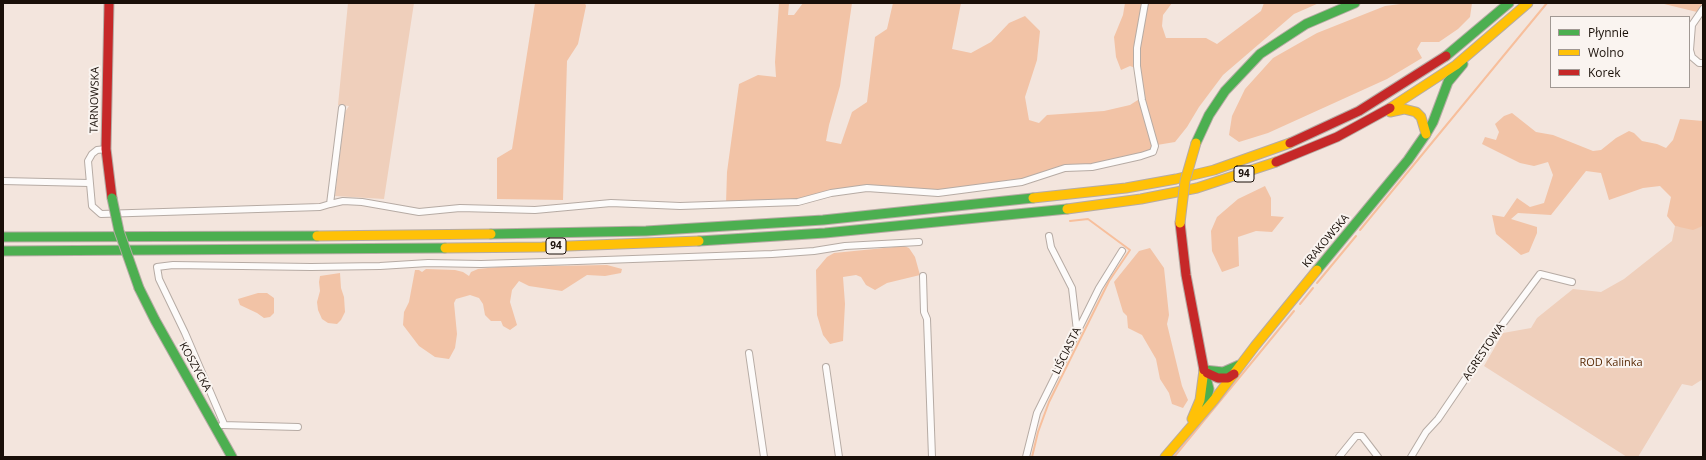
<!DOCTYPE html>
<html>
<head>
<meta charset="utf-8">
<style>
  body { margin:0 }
  #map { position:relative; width:1706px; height:460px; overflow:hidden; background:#f3e5dd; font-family:"Open Sans",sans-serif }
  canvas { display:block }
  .frame { position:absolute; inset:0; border:4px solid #190f08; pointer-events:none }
  .legend { position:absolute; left:1550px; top:16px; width:140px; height:72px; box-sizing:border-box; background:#faf4f0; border:1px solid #a09893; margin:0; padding:5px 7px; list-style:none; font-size:12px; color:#190f08 }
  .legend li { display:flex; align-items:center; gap:8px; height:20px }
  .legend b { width:20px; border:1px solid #a09893 }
</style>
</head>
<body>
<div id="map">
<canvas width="1706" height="460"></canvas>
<div class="frame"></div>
<ul class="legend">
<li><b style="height:5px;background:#4caf50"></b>Płynnie</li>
<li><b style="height:5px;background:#ffc107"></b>Wolno</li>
<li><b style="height:5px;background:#c62828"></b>Korek</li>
</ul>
</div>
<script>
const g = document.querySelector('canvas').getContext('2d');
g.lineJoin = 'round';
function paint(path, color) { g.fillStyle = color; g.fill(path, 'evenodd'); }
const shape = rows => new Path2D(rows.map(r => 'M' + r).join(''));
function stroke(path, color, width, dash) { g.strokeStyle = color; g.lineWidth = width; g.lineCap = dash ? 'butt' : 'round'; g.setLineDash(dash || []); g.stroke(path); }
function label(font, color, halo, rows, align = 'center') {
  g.font = font + ' "Open Sans",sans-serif'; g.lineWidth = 4; g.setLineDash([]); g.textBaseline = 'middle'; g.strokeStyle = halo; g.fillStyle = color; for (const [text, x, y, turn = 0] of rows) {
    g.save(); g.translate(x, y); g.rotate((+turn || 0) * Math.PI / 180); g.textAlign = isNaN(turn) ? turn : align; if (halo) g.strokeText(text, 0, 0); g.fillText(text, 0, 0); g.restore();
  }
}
const green = shape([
  [348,3,414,3,384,199,335,196,345,112,349,106,338,105],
  [1675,226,1696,228,1703,226,1703,379,1692,386,1682,384,1638,457,1627,457,1484,366,1503,333,1531,328,1537,318,1573,289,1601,292,1624,279,1672,241]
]);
const forest = shape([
  [535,3,585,3,586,6,578,44,567,61,563,200,497,199,497,158,512,149],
  [779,3,789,3,788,15,794,15,803,3,852,3,840,86,829,125,826,141,841,144,852,112,867,102,875,37,887,29,893,3,961,3,952,49,971,53,991,42,1009,23,1025,16,1040,31,1037,60,1025,97,1029,120,1039,123,1047,115,1104,111,1130,105,1141,98,1138,69,1130,66,1121,70,1116,57,1114,37,1123,15,1125,3,1172,3,1163,15,1162,26,1166,38,1206,38,1217,44,1261,11,1264,3,1319,3,1294,14,1223,75,1199,107,1187,127,1175,142,1157,145,1157,149,1153,154,1108,163,1068,167,1023,181,945,191,877,188,808,199,726,204,727,172,739,84,758,75,776,77,775,62],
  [1408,3,1472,3,1470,17,1458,29,1439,42,1421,42,1417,49,1422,58,1387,79,1268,133,1239,142,1229,135,1232,116,1245,89,1273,58,1317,33,1385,6],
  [1660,3,1703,3,1697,12],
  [1512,113,1536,132,1553,135,1593,151,1601,150,1616,138,1629,131,1634,133,1642,141,1657,144,1666,148,1673,140,1680,119,1703,121,1703,226,1693,230,1675,226,1667,216,1671,197,1660,186,1643,188,1609,200,1601,173,1586,171,1551,215,1518,213,1511,219,1537,227,1537,233,1529,252,1521,255,1496,234,1492,215,1504,217,1517,198,1530,207,1544,203,1553,175,1548,162,1534,166,1520,163,1482,144,1485,137,1496,140,1499,132,1495,124,1504,116],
  [1265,186,1271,198,1271,216,1284,217,1272,232,1256,231,1238,237,1239,266,1222,272,1212,251,1211,231,1217,217,1238,199],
  [904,246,909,248,915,257,920,275,887,283,875,290,866,285,861,277,856,275,843,277,845,304,843,341,830,344,823,335,817,315,816,270,827,257,834,253],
  [1150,248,1164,268,1169,315,1167,324,1182,386,1188,400,1183,408,1172,404,1169,393,1160,379,1156,359,1142,335,1128,328,1127,316,1123,312,1114,282,1139,251],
  [607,265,622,269,621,273,605,276,587,275,562,291,529,286,519,281,512,290,510,302,517,325,510,330,503,326,501,321,491,321,485,315,483,304,479,298,470,295,456,299,454,303,457,334,455,348,449,359,435,357,419,346,403,325,404,312,409,302,415,270,419,270,422,272,426,269,455,270,463,272,469,276,471,272,478,269,498,267],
  [340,273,341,288,344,297,345,312,341,320,337,324,328,323,322,319,318,310,317,302,320,291,319,282,320,276],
  [258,293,267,293,274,298,274,313,270,317,264,318,257,313,240,305,238,299]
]);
const stream = shape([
  [1360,230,1547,3],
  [1317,283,1356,236],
  [1300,304,1313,288],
  [1032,457,1038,432,1049,402,1109,281,1130,250,1088,219,1070,221],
  [1174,457,1294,311]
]);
const street = shape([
  [1703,9,1692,25,1690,50,1692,57,1699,63,1703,63],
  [106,149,97,150,92,154,88,161,92,206,101,214,320,207,330,204,342,108],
  [3,181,89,183],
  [330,204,343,201,362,202,419,212,460,208,535,210,611,203,680,206,798,202,831,193,867,188,938,193,1022,182,1065,168,1092,167,1141,156,1153,152,1155,146,1142,100,1137,66,1137,48,1145,3],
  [1049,236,1051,247,1072,288,1077,331],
  [923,276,924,312,927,319,932,457],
  [749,353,764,457],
  [826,367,839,457],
  [224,424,185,333,159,279,157,267,173,265,311,267,380,266,428,263,481,264,577,261,772,254,814,251,845,246,919,242],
  [222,425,298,427],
  [1026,457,1037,413,1099,288,1122,251],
  [1339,457,1356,436,1362,436,1378,457],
  [1411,457,1426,432,1438,419,1502,325,1540,274,1572,282]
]);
const fast = shape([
  [1446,56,1509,3],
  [1426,134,1433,122,1448,82,1463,64],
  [1196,143,1209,115,1225,91,1260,54,1306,24,1355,3],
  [491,234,646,231,823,220,1033,198],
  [3,237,317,236],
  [699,241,825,233,1067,209],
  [3,251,445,248],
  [1317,270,1408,160,1426,134],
  [139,288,155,320,232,457],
  [1204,370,1209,389,1205,407],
  [1204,370,1223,372,1239,365]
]);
const slow = shape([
  [1390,108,1456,65,1528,3],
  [1390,112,1404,109,1416,112,1421,117,1426,134],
  [1033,198,1126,188,1176,179,1214,170,1290,143],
  [1067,209,1141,199,1197,188,1276,162],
  [317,236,491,234],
  [445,248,542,247,699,241],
  [1192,419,1200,400,1204,370],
  [1165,457,1214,400,1255,346,1317,270]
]);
const jam = shape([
  [109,3,106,149,112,198],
  [1290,143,1359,111,1446,56],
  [1276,162,1337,137,1390,108],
  [1180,223,1186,275,1204,370],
  [1207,373,1218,378,1228,378,1234,374]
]);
const fastBridge = shape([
  [112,198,119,231,139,288]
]);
const slowBridge = shape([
  [1180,223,1185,181,1196,143]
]);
const shields = [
  [1244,174,20],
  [556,246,20]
];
const shieldNames = [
  ["94",1244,174],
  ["94",556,246]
];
const streetNames = [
  ["TARNOWSKA",95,100,-89],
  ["KRAKOWSKA",1326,241,-50],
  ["LIŚCIASTA",1067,351,-64],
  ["AGRESTOWA",1484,352,-56],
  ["KOSZYCKA",195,367,61]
];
const parkNames = [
  ["ROD Kalinka",1611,363]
];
paint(green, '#efcfbb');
paint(forest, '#f2c3a6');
stroke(stream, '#f7bf9c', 2);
stroke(street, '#b6aba4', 8);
stroke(fast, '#b6aba4', 11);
stroke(slow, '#b6aba4', 11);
stroke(jam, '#b6aba4', 11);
stroke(street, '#fdfbfa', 6);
stroke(fast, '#4caf50', 9);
stroke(slow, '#ffc107', 9);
stroke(jam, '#c62828', 9);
stroke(fastBridge, '#b6aba4', 11, []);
stroke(slowBridge, '#b6aba4', 11, []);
stroke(fastBridge, '#4caf50', 9);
stroke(slowBridge, '#ffc107', 9);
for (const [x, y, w] of shields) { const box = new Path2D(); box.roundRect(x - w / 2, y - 8, w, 16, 3); g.fillStyle = '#faf4f0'; g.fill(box); stroke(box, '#190f08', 1); }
label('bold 10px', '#190f08', null, shieldNames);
label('11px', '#190f08', '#faf4f0', streetNames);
label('11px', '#592a06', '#faf4f0', parkNames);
</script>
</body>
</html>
